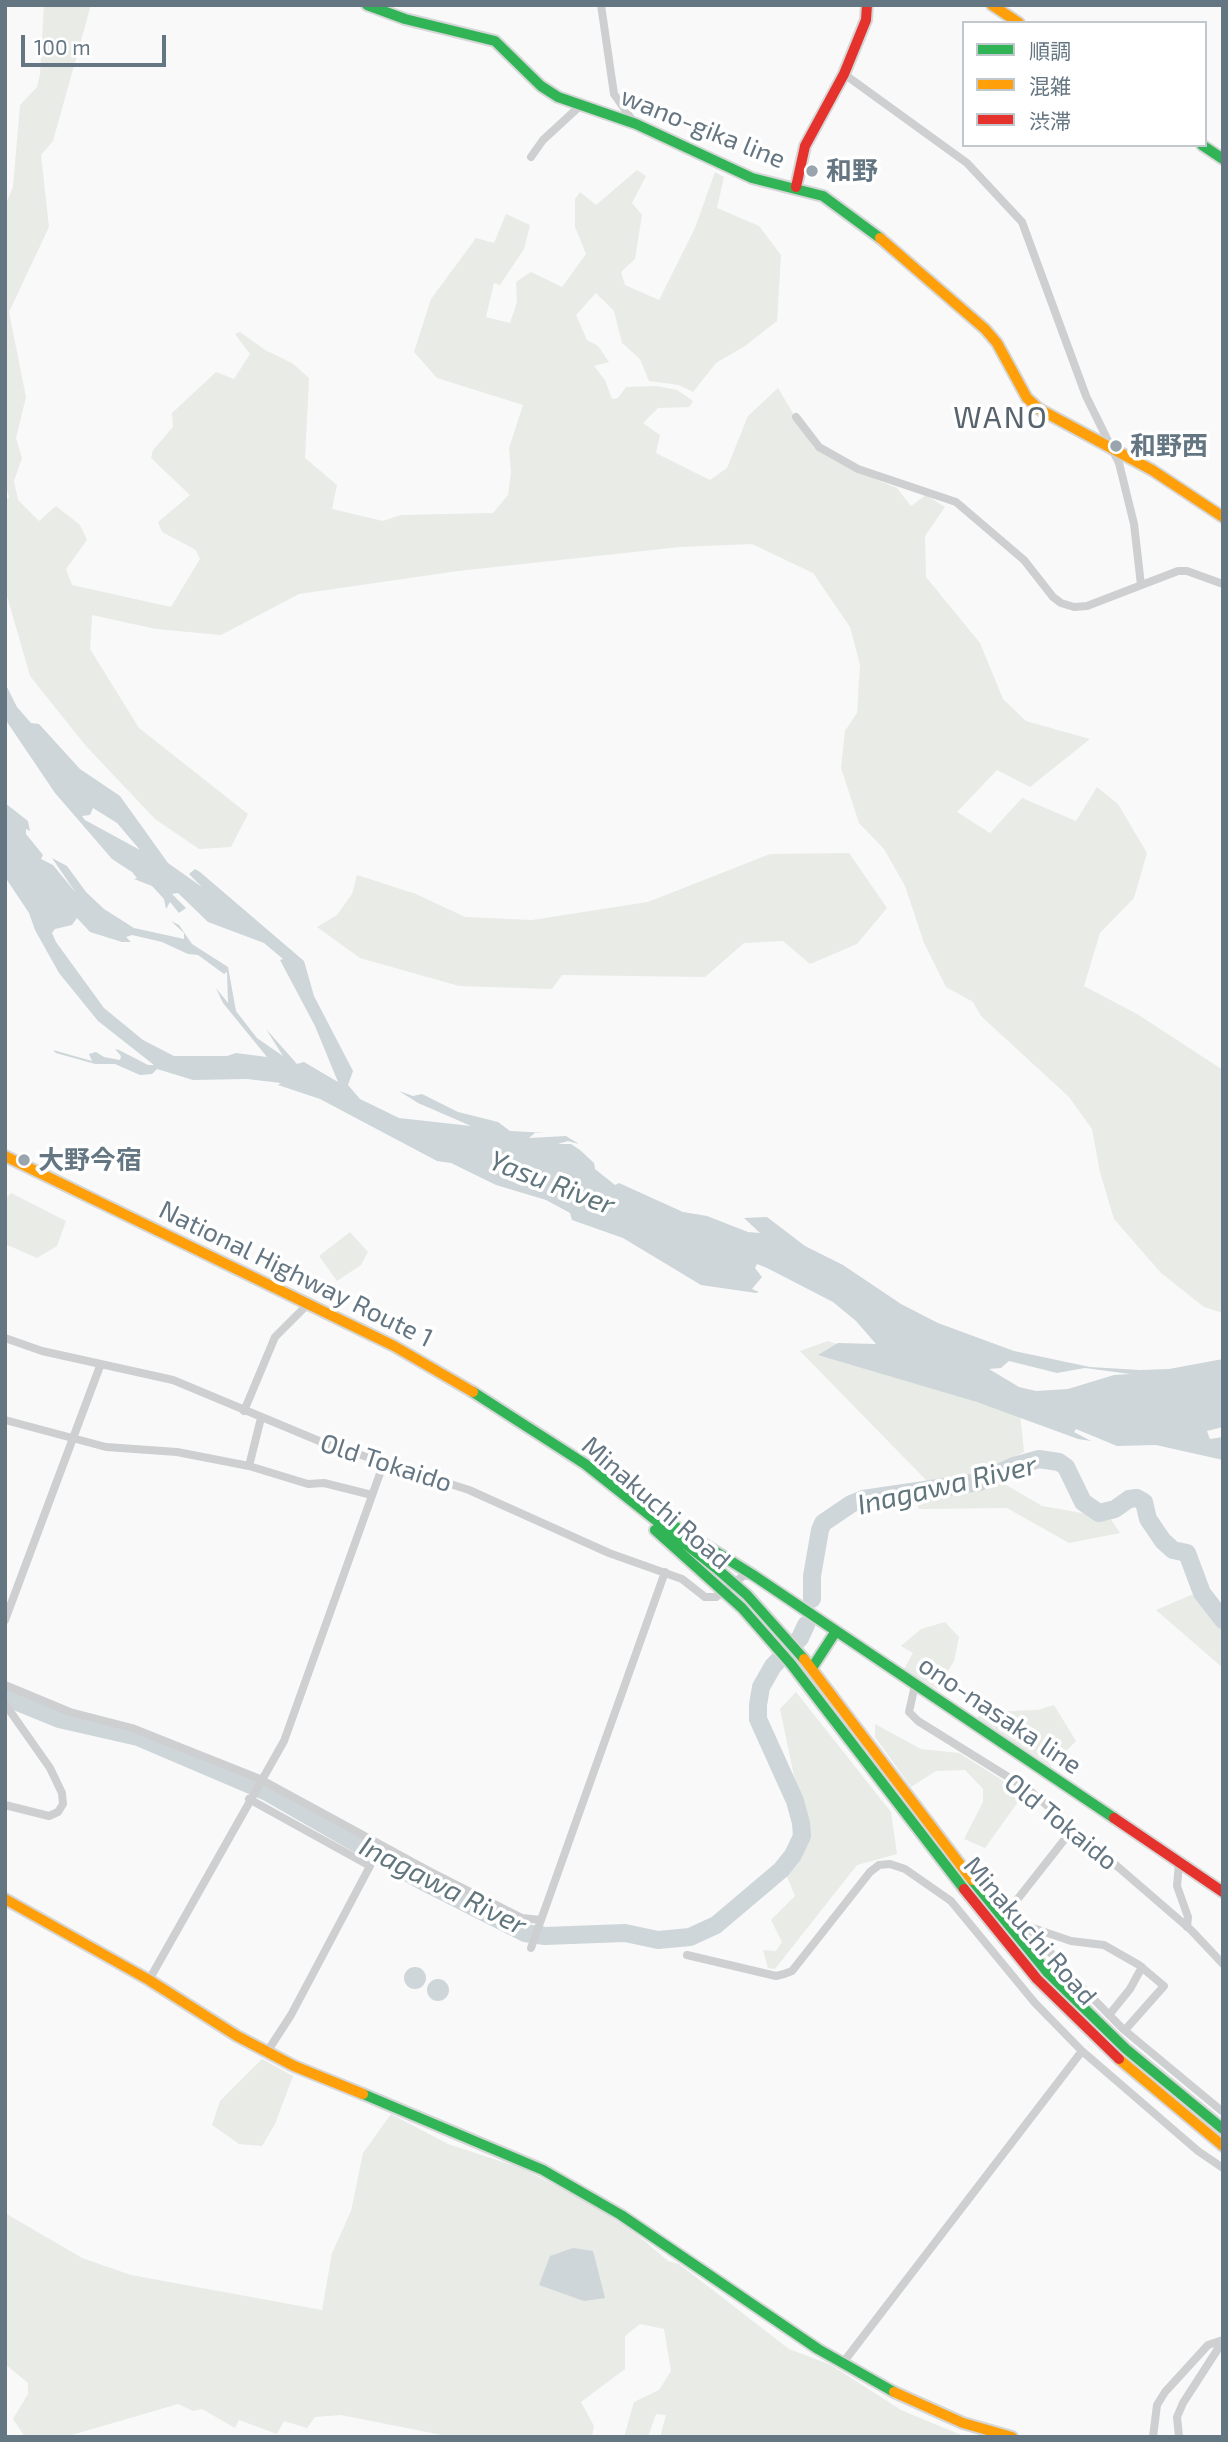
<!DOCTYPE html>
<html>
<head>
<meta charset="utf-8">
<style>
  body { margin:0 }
  #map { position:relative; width:1228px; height:2442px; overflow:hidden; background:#f9f9f9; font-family:"Exo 2","Noto Sans JP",sans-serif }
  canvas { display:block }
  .frame { position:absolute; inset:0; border:7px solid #657683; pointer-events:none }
  .legend { position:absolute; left:962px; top:21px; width:245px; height:126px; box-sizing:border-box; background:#fff; border:2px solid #c1c8cd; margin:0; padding:9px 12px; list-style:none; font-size:21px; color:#657683 }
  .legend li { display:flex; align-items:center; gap:14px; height:35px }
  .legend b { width:35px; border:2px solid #c1c8cd }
  .scale { position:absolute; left:21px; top:35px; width:145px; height:32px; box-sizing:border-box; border:4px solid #657683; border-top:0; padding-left:9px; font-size:21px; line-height:24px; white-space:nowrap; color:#657683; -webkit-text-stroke:5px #fff; paint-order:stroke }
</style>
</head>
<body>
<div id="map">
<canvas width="1228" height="2442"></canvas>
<div class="frame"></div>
<ul class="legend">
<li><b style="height:9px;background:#30b455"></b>順調</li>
<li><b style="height:9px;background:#ff9f0a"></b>混雑</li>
<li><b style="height:9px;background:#e5322d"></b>渋滞</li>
</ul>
<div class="scale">100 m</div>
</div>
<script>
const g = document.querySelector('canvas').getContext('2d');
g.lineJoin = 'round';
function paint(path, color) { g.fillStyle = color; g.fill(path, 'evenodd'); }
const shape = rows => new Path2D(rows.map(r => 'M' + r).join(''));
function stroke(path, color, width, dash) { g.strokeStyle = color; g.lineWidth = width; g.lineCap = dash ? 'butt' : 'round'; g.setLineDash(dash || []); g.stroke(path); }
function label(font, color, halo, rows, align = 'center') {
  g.font = font + ' "Exo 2","Noto Sans JP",sans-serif'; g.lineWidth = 7; g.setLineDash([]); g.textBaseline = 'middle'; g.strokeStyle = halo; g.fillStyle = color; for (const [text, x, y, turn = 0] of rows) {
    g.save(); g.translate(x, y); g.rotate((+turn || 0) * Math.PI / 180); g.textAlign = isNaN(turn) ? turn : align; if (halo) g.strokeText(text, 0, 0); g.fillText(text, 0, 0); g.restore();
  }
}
const green = shape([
  [44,5,91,5,53,141,41,155,49,227,9,312,26,397,16,438,22,458,14,481,18,500,39,521,56,506,80,525,87,540,66,569,72,585,171,607,200,559,196,550,162,532,158,522,190,495,151,458,153,450,173,427,172,413,216,372,234,379,250,354,235,334,240,332,265,350,292,363,309,378,305,458,337,485,332,509,383,521,401,515,493,513,508,495,511,472,509,448,523,405,437,378,414,352,431,299,476,238,494,243,506,214,530,225,524,249,500,285,494,283,486,317,510,323,517,302,516,282,531,272,562,287,586,254,575,227,575,199,580,192,596,205,637,170,646,176,632,203,642,215,635,259,621,272,625,285,659,300,695,228,715,172,724,177,717,208,759,226,781,255,777,321,745,346,716,363,693,392,679,385,649,381,640,359,622,343,614,311,596,293,576,315,587,340,598,346,609,362,594,366,605,380,612,399,618,398,626,387,656,386,677,390,693,401,689,407,658,408,643,423,660,435,656,453,710,480,727,468,748,416,778,388,813,447,851,469,897,488,911,506,926,495,945,507,925,536,926,577,980,643,1003,699,1026,721,1090,739,1030,787,997,770,957,812,990,833,1022,798,1076,821,1097,787,1118,804,1147,853,1134,898,1100,933,1084,986,1137,1014,1223,1070,1223,1313,1204,1307,1161,1273,1114,1219,1100,1172,1092,1129,1069,1097,981,1016,973,1002,946,987,924,943,905,886,884,849,859,823,841,768,845,731,857,713,860,665,850,627,813,573,752,544,680,547,458,571,299,594,221,635,156,629,92,615,90,649,139,728,248,814,231,847,199,849,155,819,86,746,30,676,5,589,5,502,9,497,5,482,5,206,13,187,20,105,37,87,40,74],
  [849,853,887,908,857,944,810,964,783,941,744,943,705,977,562,975,552,989,459,986,360,958,317,927,337,915,352,894,357,875,416,894,465,917,532,920,648,902,770,854],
  [11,1193,66,1221,57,1246,37,1258,5,1244,5,1199],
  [350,1232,368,1252,361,1265,337,1281,319,1256],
  [828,1341,936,1378,1020,1413,1024,1452,975,1476,927,1481,800,1351],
  [1001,1482,1042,1506,1110,1518,1120,1533,1069,1543,1007,1508,919,1509,916,1501],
  [1191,1595,1217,1600,1223,1611,1223,1668,1156,1610],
  [945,1622,959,1637,954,1661,937,1689,904,1669,913,1653,901,1646,921,1629],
  [796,1692,891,1812,897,1854,857,1865,775,1969,768,1968,763,1950,776,1951,782,1942,771,1920,795,1896,784,1869,806,1833,780,1709],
  [1054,1705,1076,1741,1051,1766,976,1720,981,1712,1038,1710],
  [875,1724,921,1749,959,1753,1002,1780,1018,1802,985,1848,964,1839,983,1802,983,1789,965,1770,936,1771,911,1787,875,1737],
  [262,2059,293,2076,275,2124,262,2146,239,2144,212,2125,220,2101],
  [391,2114,448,2144,521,2168,584,2200,634,2232,668,2261,679,2264,789,2349,831,2365,901,2410,966,2437,660,2437,666,2415,656,2414,648,2437,624,2437,634,2402,659,2390,671,2371,664,2329,640,2324,625,2336,625,2369,581,2402,594,2426,592,2437,452,2437,341,2415,315,2417,307,2428,284,2421,277,2434,239,2420,235,2428,202,2409,193,2411,178,2404,65,2437,25,2437,13,2419,28,2394,28,2383,5,2364,5,2213,82,2258,131,2275,322,2310,332,2253,351,2211,363,2153]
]);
const water = shape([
  [5,683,17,707,31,723,39,724,80,769,120,796,168,863,202,887,189,874,195,869,200,872,304,961,314,996,353,1071,348,1085,360,1099,399,1118,471,1126,418,1103,399,1091,413,1096,422,1094,458,1112,498,1122,510,1131,548,1133,536,1132,529,1138,566,1136,579,1144,568,1141,558,1144,571,1144,580,1150,594,1163,595,1169,615,1185,619,1183,683,1212,707,1216,748,1232,760,1233,744,1218,767,1217,805,1246,843,1265,901,1304,938,1323,1014,1351,1090,1367,1140,1370,1169,1369,1223,1359,1223,1427,1207,1431,1210,1439,1223,1437,1223,1460,1156,1445,1117,1446,1076,1429,1074,1432,1091,1441,1078,1439,977,1402,818,1355,838,1343,876,1344,856,1321,833,1302,767,1268,757,1264,755,1268,762,1277,752,1289,759,1292,756,1293,701,1285,623,1238,572,1220,570,1213,546,1200,496,1185,451,1163,437,1161,320,1099,278,1085,281,1083,247,1079,193,1080,157,1069,152,1074,140,1075,115,1064,95,1064,56,1053,53,1050,92,1061,89,1054,96,1052,104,1057,120,1060,121,1056,115,1049,119,1050,148,1065,154,1065,98,1021,59,973,35,930,29,913,5,877,5,803,28,821,30,831,26,829,26,834,43,855,41,859,53,865,76,893,52,858,67,866,86,892,104,909,134,928,184,939,184,933,171,921,179,925,192,944,228,967,236,1011,257,1038,283,1056,266,1029,297,1064,304,1062,338,1082,315,1026,280,960,283,959,264,943,208,922,178,893,172,894,186,908,179,913,170,902,166,909,164,899,152,886,134,879,137,878,132,872,112,859,55,793,5,719],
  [93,808,117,823,140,850,85,820,82,816,90,815],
  [77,918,90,932,122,942,131,942,126,937,132,935,162,942,188,954,198,955,224,974,227,972,228,1003,216,988,223,1003,267,1057,236,1053,227,1056,174,1056,143,1040,104,1008,56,942,52,933,55,929,72,925],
  [1009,1361,1057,1373,1085,1368,1130,1374,1114,1375,1068,1389,1036,1391,1019,1387,989,1369,1001,1368],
  '404 1978a11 11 0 1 1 22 0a11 11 0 1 1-22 0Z',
  '427 1990a11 11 0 1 1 22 0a11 11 0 1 1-22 0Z',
  [573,2248,593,2251,605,2298,584,2301,539,2285,550,2256]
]);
const river = shape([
  [812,1599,812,1576,820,1530,823,1523,851,1504,863,1499,979,1482,1014,1466,1039,1459,1059,1462,1066,1467,1083,1502,1099,1513,1115,1509,1129,1499,1137,1498,1144,1502,1148,1519,1163,1541,1173,1550,1187,1553,1202,1593,1223,1620],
  [5,1697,59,1719,138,1737,267,1792,422,1881,525,1933,545,1936,625,1933,658,1940,690,1937,716,1925,781,1870,793,1855,802,1836,801,1823,795,1801,758,1719,758,1705,761,1687,773,1666,800,1638,806,1625]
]);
const street = shape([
  [601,5,614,94,635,124],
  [844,74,967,163,1022,222,1086,396,1119,463,1134,524,1141,585],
  [531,157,543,140,581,105],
  [796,417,819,447,858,469,956,502,1024,560,1053,597,1061,603,1074,607,1087,606,1178,571,1187,571,1223,584],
  [5,1338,42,1351,173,1380,324,1443,469,1490,609,1553,682,1579,705,1597,716,1597,743,1576,753,1575],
  [244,1411,275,1337,308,1304],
  [5,1420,106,1447,177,1452,249,1466,308,1484,324,1483,372,1495],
  [249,1466,261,1418],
  [5,1620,100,1366],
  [5,1685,70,1712,132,1728,260,1779,429,1871,522,1918,540,1920],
  [915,1685,909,1712,918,1721,1029,1790,1191,1930,1223,1964],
  [5,1704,50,1768,62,1793,63,1804,58,1812,49,1816,5,1805],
  [249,1799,370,1866,291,2015,267,2052],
  [1179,1863,1177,1886,1188,1917,1187,1927],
  [1011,1908,1071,1976,1123,2029,1223,2112],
  [1009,1910,1072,1830],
  [1030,1927,1071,1941,1104,1945,1139,1965,1164,1986,1125,2030],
  [531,1948,665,1572],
  [687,1955,776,1976,784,1974,792,1971,870,1872,879,1865,890,1864,905,1869,951,1901,1035,2003,1082,2051,1198,2151,1223,2168],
  [149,1980,284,1741,383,1465],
  [1109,2015,1130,1989,1142,1967],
  [842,2364,1082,2051],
  [1153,2437,1157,2405,1165,2392,1208,2345,1223,2340],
  [1179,2437,1177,2417,1183,2403,1223,2341]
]);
const fast = shape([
  [367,5,405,19,495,41,541,86,558,97,636,124,752,178,823,196,880,238],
  [1202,145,1223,159],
  [473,1392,585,1464,716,1568,747,1595,804,1659],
  [660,1517,753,1575,1114,1818],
  [655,1530,742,1608,791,1664,964,1889],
  [812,1668,836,1631],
  [972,1880,1048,1973,1126,2049,1223,2129],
  [363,2094,543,2170,621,2215,818,2349,894,2392]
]);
const slow = shape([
  [992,5,1019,23],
  [880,238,985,329,997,343,1027,398,1039,409,1152,470,1223,517],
  [5,1156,394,1346,473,1392],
  [804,1659,972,1880],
  [5,1899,149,1980,237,2036,294,2066,363,2094],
  [1119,2059,1223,2146],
  [894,2392,963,2423,1012,2437]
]);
const jam = shape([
  [796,187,805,146,844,74,866,20,867,5],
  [1114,1818,1223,1892],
  [964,1889,1037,1979,1119,2059]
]);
const markers = [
  [812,171,7,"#99a4ac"],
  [1116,446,7,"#99a4ac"],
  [24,1160,7,"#99a4ac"]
];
const streetNames = [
  ["wano-gika line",703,128,22],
  ["National Highway Route 1",296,1274,26],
  ["Old Tokaido",386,1463,18],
  ["Minakuchi Road",656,1503,41],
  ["ono-nasaka line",1000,1715,34],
  ["Old Tokaido",1061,1822,39],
  ["Minakuchi Road",1030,1931,49]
];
const poiNames = [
  ["和野",826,171],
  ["和野西",1130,446],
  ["大野今宿",38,1160]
];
const waterNames = [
  ["Yasu River",552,1183,21],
  ["Inagawa River",947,1485,-13],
  ["Inagawa River",443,1886,27]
];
const quarterNames = [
  ["WANO",1001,418]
];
paint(green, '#e8ebe6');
paint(water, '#ced6d9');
stroke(river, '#ced6d9', 18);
stroke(fast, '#d5d6d7', 14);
stroke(slow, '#d5d6d7', 14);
stroke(jam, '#d5d6d7', 14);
stroke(street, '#cecfd0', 8);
stroke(fast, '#30b455', 10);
stroke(slow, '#ff9f0a', 10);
stroke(jam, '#e5322d', 10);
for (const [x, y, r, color] of markers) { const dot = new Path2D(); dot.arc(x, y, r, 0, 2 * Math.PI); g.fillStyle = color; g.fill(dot); stroke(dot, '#fff', 2.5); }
label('26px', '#657683', '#fff', streetNames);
label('bold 26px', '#657683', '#fff', poiNames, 'left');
label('italic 28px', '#60757c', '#fff', waterNames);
g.letterSpacing = '2px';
label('30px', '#57646e', '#fff', quarterNames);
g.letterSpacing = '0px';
</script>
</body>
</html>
